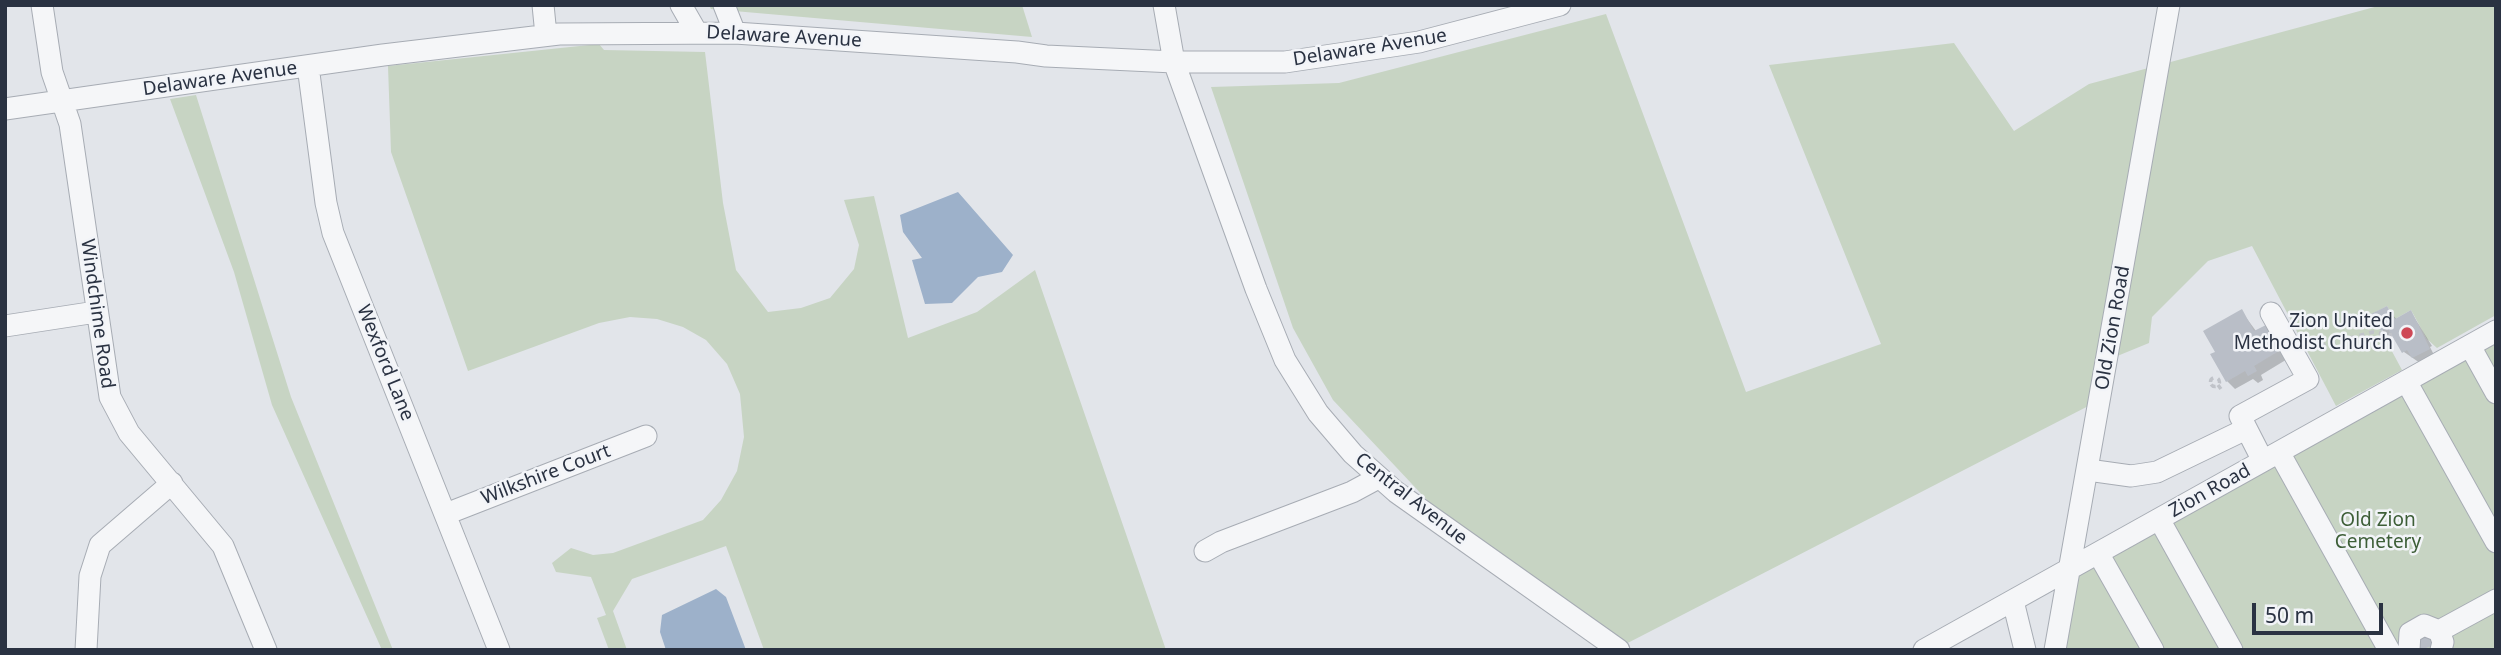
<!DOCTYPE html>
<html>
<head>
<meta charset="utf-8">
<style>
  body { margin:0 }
  #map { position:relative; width:2501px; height:655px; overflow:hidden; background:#e2e5ea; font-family:"Noto Sans",sans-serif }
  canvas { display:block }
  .frame { position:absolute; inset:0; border:7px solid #2a3242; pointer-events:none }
  .scale { position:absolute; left:2252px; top:603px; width:131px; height:32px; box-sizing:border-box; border:4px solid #2a3242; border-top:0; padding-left:9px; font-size:21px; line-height:24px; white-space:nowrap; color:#2a3242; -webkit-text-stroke:5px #f2f4f8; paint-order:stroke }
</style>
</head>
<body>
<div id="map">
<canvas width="2501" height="655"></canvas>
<div class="frame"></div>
<div class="scale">50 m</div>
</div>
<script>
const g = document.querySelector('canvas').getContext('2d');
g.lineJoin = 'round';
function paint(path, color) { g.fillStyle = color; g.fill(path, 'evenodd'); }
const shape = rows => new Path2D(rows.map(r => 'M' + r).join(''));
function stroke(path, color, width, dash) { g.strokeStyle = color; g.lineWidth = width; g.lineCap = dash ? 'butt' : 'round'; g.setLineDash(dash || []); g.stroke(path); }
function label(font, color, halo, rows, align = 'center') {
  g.font = font + ' "Noto Sans",sans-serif'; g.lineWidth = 5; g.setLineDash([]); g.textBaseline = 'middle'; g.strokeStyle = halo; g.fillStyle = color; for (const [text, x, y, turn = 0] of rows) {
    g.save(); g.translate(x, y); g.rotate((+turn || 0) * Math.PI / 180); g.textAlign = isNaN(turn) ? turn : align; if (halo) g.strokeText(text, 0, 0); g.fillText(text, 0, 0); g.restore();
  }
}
const green = shape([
  [709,5,1022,5,1032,37,711,9],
  [2382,5,2496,5,2496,315,2437,348,2427,339,2411,310,2395,319,2387,306,2372,314,2402,370,2336,406,2252,246,2208,261,2152,317,2149,343,2110,359,2100,400,1616,649,1474,550,1333,400,1293,328,1211,87,1339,83,1606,14,1746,392,1881,344,1769,65,1954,43,2014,131,2089,84],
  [599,44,604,50,705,52,723,203,736,270,768,312,801,308,830,298,854,269,859,245,844,200,874,196,908,338,977,312,1035,270,1166,650,764,650,726,546,632,579,613,611,627,650,609,650,597,618,606,615,591,577,556,572,552,563,571,548,593,555,613,553,703,520,721,500,737,471,744,437,740,394,727,364,706,340,683,327,657,319,630,317,599,323,468,371,391,152,388,66],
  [196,95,291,397,393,650,382,650,272,405,234,272,170,99],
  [2496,331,2496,650,2062,650,2070,569]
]);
const water = shape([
  [958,192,1013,255,1002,272,978,277,952,303,925,304,912,260,922,258,903,232,900,215],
  [716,589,726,597,746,650,666,650,660,632,662,615]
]);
const shadow = shape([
  [2387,308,2397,320,2411,312,2432,346,2430,347,2434,355,2420,363,2404,352,2393,333,2388,336,2382,330],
  [2242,312,2256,331,2289,358,2261,375,2263,380,2258,383,2253,379,2235,389,2227,381,2217,353]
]);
const building = shape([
  [2387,306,2395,319,2411,310,2430,349,2412,358,2407,350,2402,353,2387,327,2381,331,2371,314],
  [2242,309,2254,331,2268,324,2282,349,2254,366,2257,371,2248,376,2245,371,2226,382,2210,354,2215,352,2203,331],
  [2429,631,2436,645,2419,650,2413,640]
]);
const path = shape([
  [2311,348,2373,332,2392,335],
  '2210.5 382a4.5 4.5 0 1 1 9 0a4.5 4.5 0 1 1-9 0Z',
  [2218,385,2223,392]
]);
const minor = shape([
  [42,5,52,72,70,124,110,397,129,433,223,546,266,650],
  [543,5,546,35],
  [681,5,697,33],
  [724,5,735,33],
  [1164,5,1174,62,1256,289,1285,360,1318,413,1353,454,1396,492,1619,650],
  [308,66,326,203,333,233,499,650],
  [5,109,383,55,559,34,735,33,1017,52,1046,56,1174,62,1285,62,1419,42,1560,5],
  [5,326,96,312],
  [2470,346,2496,393],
  [2406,381,2496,542],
  [2279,452,2389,650],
  [2263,461,2240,416,2308,379,2271,313],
  [2088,470,2131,476,2157,472,2246,429],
  [446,514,646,436],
  [2159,519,2232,650],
  [1205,551,1221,542,1352,492,1378,478],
  [2098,553,2153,650],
  [2013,601,2025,650],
  [2439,631,2496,600],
  [86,650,90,576,100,545,172,483],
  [1924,650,2496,331],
  [2055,650,2169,5],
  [2409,650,2410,633,2424,625,2439,631,2443,642,2441,650]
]);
const markers = [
  [2407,333,7,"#ce4856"]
];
const streetNames = [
  ["Delaware Avenue",784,37,3],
  ["Delaware Avenue",1370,48,-9],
  ["Delaware Avenue",220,79,-8],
  ["Windchime Road",97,314,82],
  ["Old Zion Road",2113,328,-80],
  ["Wexford Lane",385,363,68],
  ["Wilkshire Court",546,475,-21],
  ["Zion Road",2210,491,-29],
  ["Central Avenue",1411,499,38]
];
const poiNames = [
  ["Zion United",2393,322],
  ["Methodist Church",2393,344]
];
const parkNames = [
  ["Old Zion",2378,521],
  ["Cemetery",2378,543]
];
paint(green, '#c7d4c3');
paint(water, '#9db1ca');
paint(shadow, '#0003');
paint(building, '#b9bec7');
stroke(minor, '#a7acb4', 23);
stroke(path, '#c0c3c9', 3.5, [5, 5]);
stroke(minor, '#f5f6f8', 21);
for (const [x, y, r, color] of markers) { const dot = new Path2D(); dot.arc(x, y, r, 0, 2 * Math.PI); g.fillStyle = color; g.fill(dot); stroke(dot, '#f2f4f8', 2.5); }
label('19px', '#2a3242', '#f2f4f8', streetNames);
label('19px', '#2a3242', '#f2f4f8', poiNames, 'right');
label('19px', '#3d5e37', '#f2f4f8', parkNames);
</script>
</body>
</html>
